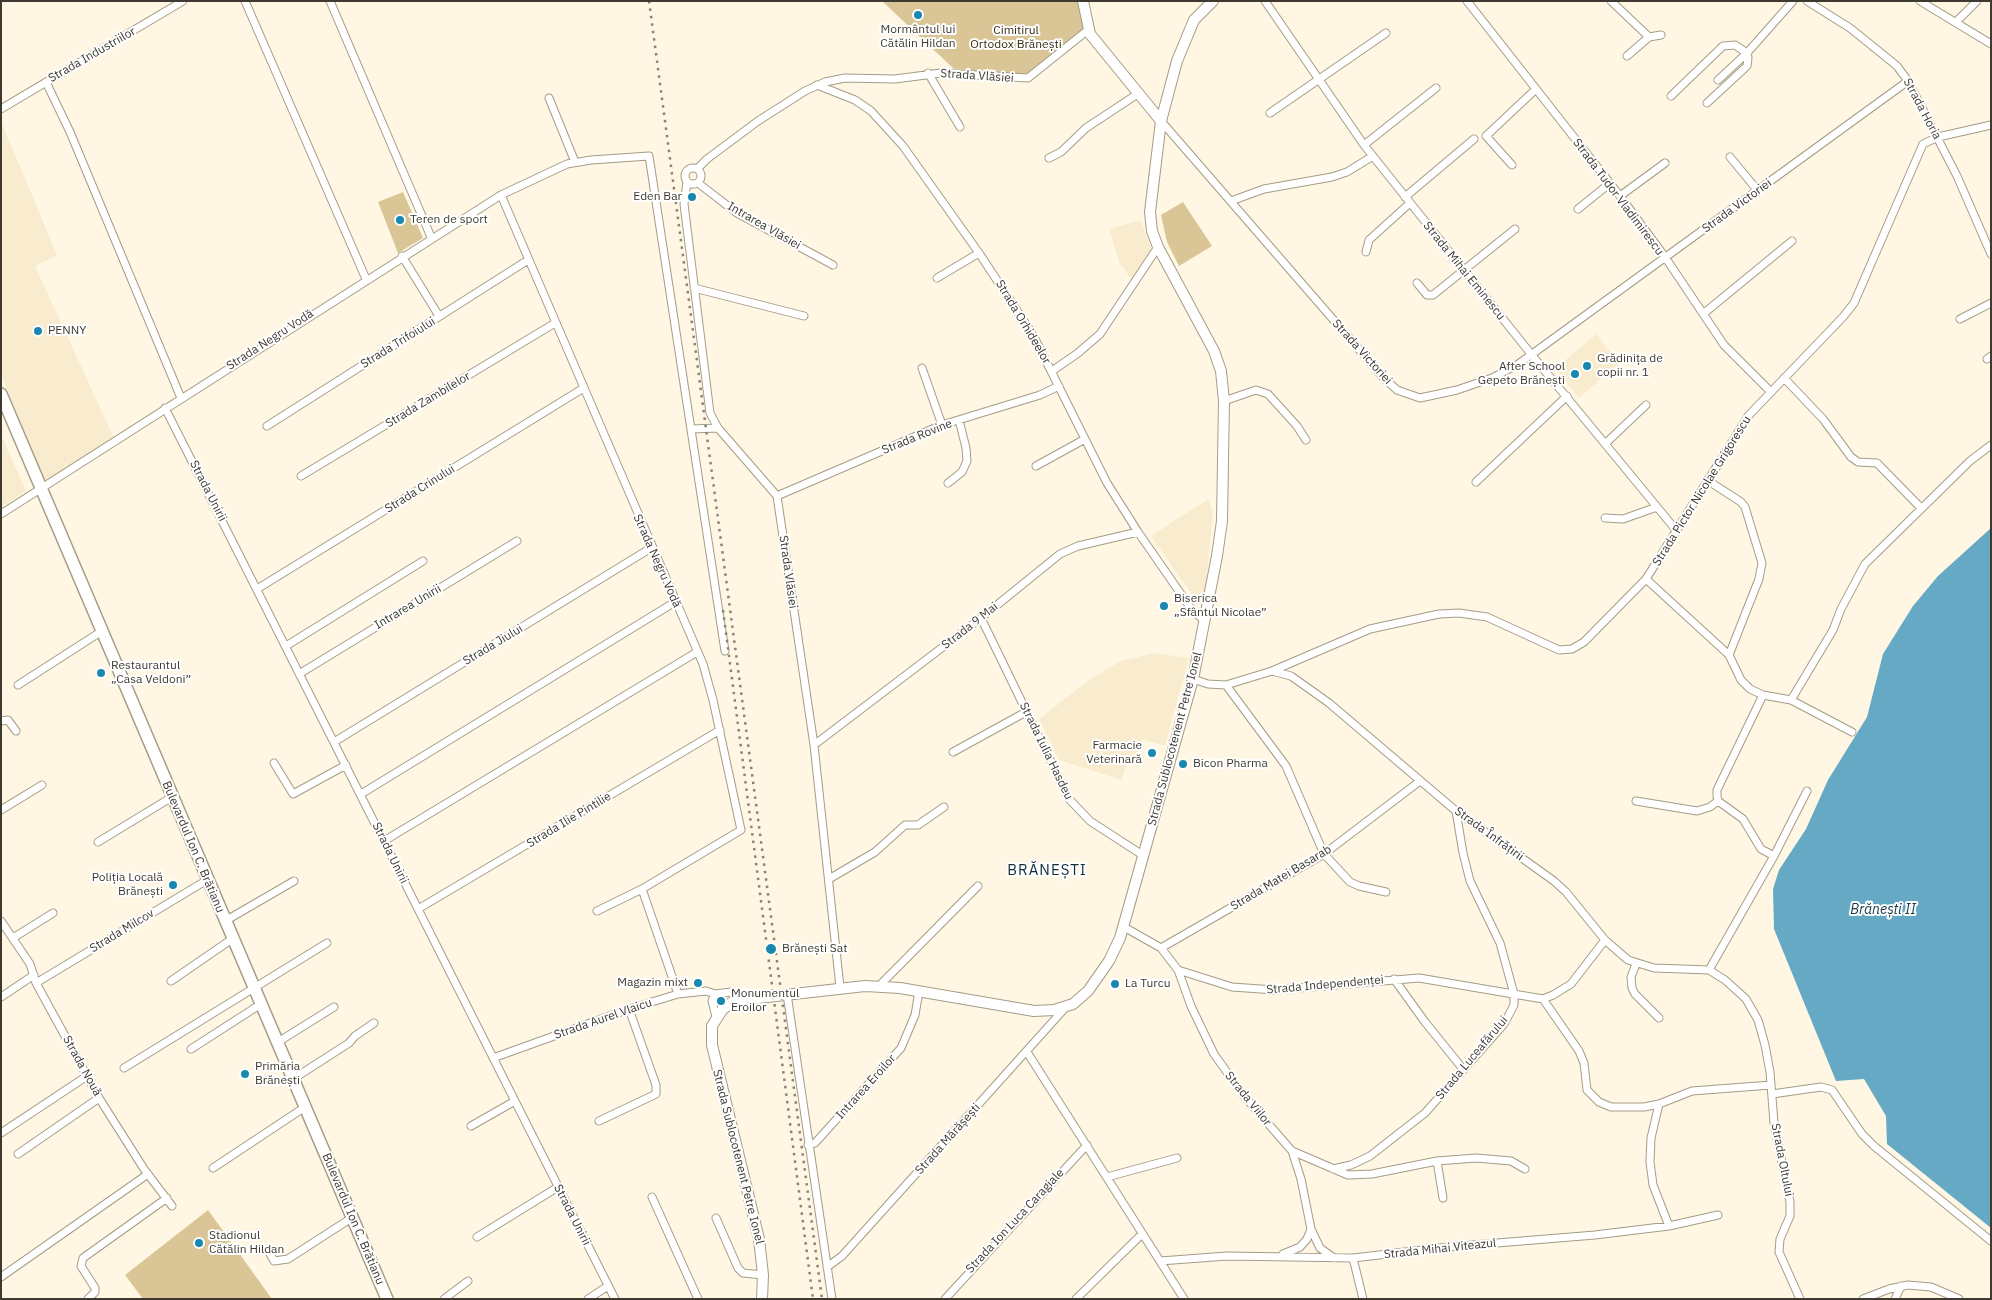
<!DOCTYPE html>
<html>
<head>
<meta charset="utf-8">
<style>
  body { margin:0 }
  #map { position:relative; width:1992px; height:1300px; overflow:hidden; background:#fff7e4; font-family:"IBM Plex Sans",sans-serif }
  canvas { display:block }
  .frame { position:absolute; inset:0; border:2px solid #3e3a31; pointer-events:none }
</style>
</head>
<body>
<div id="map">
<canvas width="1992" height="1300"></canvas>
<div class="frame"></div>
</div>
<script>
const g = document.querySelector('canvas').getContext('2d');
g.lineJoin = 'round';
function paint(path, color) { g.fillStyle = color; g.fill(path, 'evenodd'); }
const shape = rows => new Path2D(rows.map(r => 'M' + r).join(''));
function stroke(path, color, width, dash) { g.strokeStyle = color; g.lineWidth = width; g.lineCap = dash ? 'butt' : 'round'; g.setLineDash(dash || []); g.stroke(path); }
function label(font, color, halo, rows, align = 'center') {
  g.font = font + ' "IBM Plex Sans",sans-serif'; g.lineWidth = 4; g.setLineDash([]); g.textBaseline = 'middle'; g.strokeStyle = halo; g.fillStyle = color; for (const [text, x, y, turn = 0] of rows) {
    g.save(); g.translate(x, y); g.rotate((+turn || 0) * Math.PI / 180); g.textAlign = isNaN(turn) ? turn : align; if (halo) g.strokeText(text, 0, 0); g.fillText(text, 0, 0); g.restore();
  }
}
const built = shape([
  [1,121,57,255,35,266,114,438,45,481,1,374],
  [1140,220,1153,253,1132,280,1120,264,1109,229],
  [1596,334,1619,363,1579,398,1555,369],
  [1,434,26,491,1,507],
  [1208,499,1213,513,1205,597,1198,603,1151,536],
  [1154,653,1189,658,1165,746,1142,739,1136,758,1129,756,1122,780,1059,760,1039,719,1092,678,1121,661]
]);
const green = shape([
  [882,1,1081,1,1086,30,1029,75,954,69],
  [403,192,423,238,398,253,378,202],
  [1183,202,1212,246,1179,266,1167,242,1161,215],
  [208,1210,272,1299,143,1299,125,1275]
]);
const water = shape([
  [1991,528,1991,1228,1887,1144,1886,1116,1864,1079,1836,1081,1774,929,1773,889,1779,870,1806,829,1828,780,1867,717,1883,654,1913,606,1938,576]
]);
const minor = shape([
  [245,1,366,279],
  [330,1,431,237],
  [1265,1,1364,145,1531,354,1676,530],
  [1467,1,1620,196,1665,257,1724,345,1770,391],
  [1611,1,1649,37],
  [1807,1,1850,28,1881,53,1897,66,1908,81,1957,176,1991,254],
  [1920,1,1991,44],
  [1956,22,1977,1],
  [1627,56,1649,37,1661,35],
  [928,73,960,127],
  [1718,80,1747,53],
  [46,82,70,132,181,398],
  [817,85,855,100,871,111,903,146,979,253,1033,335,1107,483,1138,532,1192,610,1205,621],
  [1671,96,1723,46,1735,45,1747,53,1793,1],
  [549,98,575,162],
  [1707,103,1747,66,1748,58,1747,53],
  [1,109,183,1],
  [1270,113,1386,33],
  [1161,121,1383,377,1397,390,1420,398,1457,390,1492,378,1517,365,1908,81],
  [1364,145,1436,88],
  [1730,157,1758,191],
  [1049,158,1061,152,1086,128,1139,93],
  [1512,165,1486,136,1536,89],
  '685 176a8 8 0 1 1 16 0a8 8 0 1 1-16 0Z',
  [697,169,707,159,758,121,805,91,825,82,845,78,895,79,941,73,1028,78,1088,30],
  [687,182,684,204,710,413,718,428,777,496,814,745,840,987],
  [698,183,737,213,833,265],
  [501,195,703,664,713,700,741,830,642,889,597,911],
  [1620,196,1665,163],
  [1405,197,1474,139],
  [1231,201,1264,189,1332,177,1347,172,1373,156],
  [1578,209,1609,184],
  [1366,252,1369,240,1410,203],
  [402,256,439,316],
  [937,278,979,253],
  [1417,283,1427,295,1433,295,1515,229],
  [694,288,804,316],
  [1703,314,1792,241],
  [1960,319,1991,303],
  [1987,359,1991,356],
  [922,368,942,425],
  [1052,371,1078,353,1100,334,1158,247],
  [1784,378,1823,419,1851,457,1858,462,1877,463,1921,508],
  [1224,401,1256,390,1268,394,1297,426,1306,440],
  [165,408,615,1299],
  [267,426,528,260],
  [691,429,718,428],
  [1606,443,1646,405],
  [1036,466,1085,439],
  [301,476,555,323],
  [1707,480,1741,502,1745,507,1762,563,1759,579,1729,655],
  [1476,482,1567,396],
  [948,483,962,472,967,461,966,448,959,420],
  [777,496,942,425,1040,395,1059,386],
  [1,514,501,195,567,164,591,160,649,156,725,651],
  [1605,518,1623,519,1657,507],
  [1646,579,1729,655,1741,680,1750,689,1763,695,1791,700,1852,732],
  [257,589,582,389],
  [981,618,1069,799,1090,821,1144,856],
  [286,646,423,561],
  [1272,671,1291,676,1329,703,1456,811,1554,881,1566,892,1605,940,1628,960,1654,968,1709,970,1725,980,1746,999,1758,1020,1765,1045,1770,1072,1774,1123,1790,1202,1790,1216,1780,1239,1779,1252,1800,1299],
  [299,674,517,541],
  [1193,679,1208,684,1226,685,1272,671,1370,629,1439,614,1459,613,1487,617,1559,650,1572,649,1584,642,1646,579,1749,415,1843,317,1854,303,1923,144,1938,137,1991,125],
  [18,685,102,631],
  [1226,685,1286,766,1324,854,1350,882,1359,886,1386,892],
  [1763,695,1717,790,1717,796,1718,801,1743,819,1761,849,1774,856],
  [1791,700,1833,630,1841,609,1865,564,1970,461,1991,445],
  [1,721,8,720,16,731],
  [334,742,651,548],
  [814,745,981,618,1060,554,1078,546,1138,532],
  [953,752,1026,712],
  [274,763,293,794,346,765],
  [361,794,675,602],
  [1636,801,1697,811,1710,807,1718,801],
  [1,810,42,785],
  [384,841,697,652],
  [98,842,172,797],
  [829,879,875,852,905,825,918,825,944,807],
  [642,889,678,994],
  [418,909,720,730],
  [1,921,30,964,36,983,99,1098,144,1169,172,1206],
  [225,921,294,881],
  [1124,927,1161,948,1178,970,1232,987,1275,990,1419,978,1543,999,1553,995,1571,984,1605,940],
  [13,938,53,913],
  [1161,948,1324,854,1420,781],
  [1636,964,1631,977,1632,988,1635,994,1659,1018],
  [1178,970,1191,1006,1214,1054,1244,1096,1292,1151,1301,1179,1311,1229,1320,1248,1334,1258],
  [1709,970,1774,856,1807,791],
  [1394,979,1425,1022,1463,1069],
  [171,981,232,939],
  [36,983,207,880],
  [879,986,978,886],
  [715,994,731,992,741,1001],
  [715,994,712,1001,716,1017],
  [787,994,832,1299],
  [1,997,34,975],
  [1543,999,1579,1051,1584,1063,1587,1090,1599,1102,1611,1107,1644,1107,1659,1104,1692,1091,1771,1085],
  [278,1042,334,1007],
  [191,1049,261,1004],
  [1027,1052,1184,1299],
  [493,1058,629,1009,678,994,706,991,715,994],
  [124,1068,327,943],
  [293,1079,349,1043,355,1036,374,1023],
  [1772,1094,1821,1087,1832,1090,1862,1134,1874,1146,1991,1241],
  [1659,1104,1651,1138,1650,1162,1653,1185,1669,1226],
  [599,1121,656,1094,656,1085,629,1009],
  [471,1126,515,1101],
  [1,1133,87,1076],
  [808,1145,815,1143,901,1048,915,1015,919,991],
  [1292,1151,1348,1175,1372,1174,1437,1161,1476,1158,1511,1161,1525,1169],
  [18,1154,99,1098],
  [1437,1161,1443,1198],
  [213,1168,305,1107],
  [1333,1169,1351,1165,1370,1156,1425,1113,1504,1024,1514,1005,1514,994,1500,943,1470,881,1463,853,1456,811],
  [1107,1177,1177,1158],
  [652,1197,698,1299],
  [716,1218,738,1268,743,1273,763,1275],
  [477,1237,558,1187],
  [268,1250,274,1261,288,1259,353,1217],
  [1283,1254,1300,1247,1307,1239,1311,1229],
  [1353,1258,1363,1299],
  [1160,1261,1227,1256,1353,1258,1448,1247,1595,1235,1669,1226,1718,1215],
  [827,1267,842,1256,1066,1007],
  [1,1277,148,1174],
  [88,1299,95,1292,95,1288,81,1266,83,1258,167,1198],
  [444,1299,468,1281],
  [588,1299,608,1286],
  [945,1299,1087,1145],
  [1076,1299,1142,1234],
  [1863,1299,1889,1289,1908,1285,1931,1287,1959,1299],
  [1895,1299,1901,1286]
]);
const secondary = shape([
  [1083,1,1090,34,1161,121],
  [762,1299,763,1275,759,1239,712,1045,712,1026,722,1010,731,1003,749,999,865,986,900,988,1034,1011,1054,1010,1073,1004,1088,991,1109,961,1120,938,1193,679,1217,556,1222,521,1224,401,1221,371,1214,351,1158,247,1152,231,1150,212,1161,121,1177,61,1194,20,1213,1]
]);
const primary = shape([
  [1,394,387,1299]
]);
const rail = shape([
  [649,1,822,1299],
  [723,610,813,1299]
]);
const markers = [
  [918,15,5,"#1888ae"],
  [692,197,5,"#1888ae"],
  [400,220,5,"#1888ae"],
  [38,331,5,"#1888ae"],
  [1587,366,5,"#1888ae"],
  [1575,374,5,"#1888ae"],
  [1164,606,5,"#1888ae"],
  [101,673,5,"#1888ae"],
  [1152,753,5,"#1888ae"],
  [1183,764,5,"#1888ae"],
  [173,885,5,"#1888ae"],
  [771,949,6,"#1888ae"],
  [698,983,5,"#1888ae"],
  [1115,984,5,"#1888ae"],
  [721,1001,5,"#1888ae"],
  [245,1074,5,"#1888ae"],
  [199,1243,5,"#1888ae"]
];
const poiNames = [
  ["Mormântul lui",918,30,"center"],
  ["Cătălin Hildan",918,44,"center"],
  ["Eden Bar",682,197,"right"],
  ["Teren de sport",410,220],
  ["PENNY",48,331],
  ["Grădinița de",1597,359],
  ["copii nr. 1",1597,373],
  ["After School",1565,367,"right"],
  ["Gepeto Brănești",1565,381,"right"],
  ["Biserica",1174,599],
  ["„Sfântul Nicolae”",1174,613],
  ["Restaurantul",111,666],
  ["„Casa Veldoni”",111,680],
  ["Farmacie",1142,746,"right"],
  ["Veterinară",1142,760,"right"],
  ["Bicon Pharma",1193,764],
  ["Poliția Locală",163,878,"right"],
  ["Brănești",163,892,"right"],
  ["Brănești Sat",782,949],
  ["Magazin mixt",688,983,"right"],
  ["La Turcu",1125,984],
  ["Monumentul",731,994],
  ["Eroilor",731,1008],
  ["Primăria",255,1067],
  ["Brănești",255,1081],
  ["Stadionul",209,1236],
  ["Cătălin Hildan",209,1250]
];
const parkNames = [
  ["Cimitirul",1016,31],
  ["Ortodox Brănești",1016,45]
];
const streetNames = [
  ["Strada Industriilor",92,55,-30],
  ["Strada Vlăsiei",977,76,4],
  ["Strada Horia",1922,109,62],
  ["Strada Tudor Vladimirescu",1618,197,53],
  ["Strada Victoriei",1737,206,-36],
  ["Intrarea Vlăsiei",764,226,30],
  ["Strada Mihai Eminescu",1464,271,51],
  ["Strada Orhideelor",1023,322,59],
  ["Strada Negru Vodă",270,340,-33],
  ["Strada Trifoiului",398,343,-32],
  ["Strada Victoriei",1362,352,48],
  ["Strada Zambilelor",428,400,-31],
  ["Strada Rovine",917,437,-22],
  ["Strada Crinului",420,489,-32],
  ["Strada Unirii",208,491,63],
  ["Strada Pictor Nicolae Grigorescu",1702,491,-58],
  ["Strada Negru Vodă",657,561,66],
  ["Strada Vlăsiei",788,572,82],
  ["Intrarea Unirii",408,607,-31],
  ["Strada 9 Mai",970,626,-38],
  ["Strada Jiului",493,645,-31],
  ["Strada Sublocotenent Petre Ionel",1175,739,-75],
  ["Strada Iulia Hasdeu",1046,751,64],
  ["Strada Ilie Pintilie",569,820,-31],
  ["Strada Înfrățirii",1489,834,36],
  ["Bulevardul Ion C. Brătianu",193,847,67],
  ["Strada Unirii",390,853,64],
  ["Strada Matei Basarab",1281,878,-31],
  ["Strada Milcov",122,931,-31],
  ["Strada Independenței",1325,985,-5],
  ["Strada Aurel Vlaicu",603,1019,-19],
  ["Strada Luceafărului",1472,1058,-50],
  ["Strada Nouă",82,1066,61],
  ["Intrarea Eroilor",866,1087,-48],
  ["Strada Viilor",1248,1099,51],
  ["Strada Mărășești",948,1139,-48],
  ["Strada Sublocotenent Petre Ionel",738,1157,76],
  ["Strada Oltului",1782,1160,79],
  ["Strada Unirii",572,1215,63],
  ["Bulevardul Ion C. Brătianu",353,1219,67],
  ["Strada Ion Luca Caragiale",1015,1221,-47],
  ["Strada Mihai Viteazul",1440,1249,-6]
];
const waterNames = [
  ["Brănești II",1883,910]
];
const quarterNames = [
  ["BRĂNEȘTI",1047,871]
];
paint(built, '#f9ecce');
paint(green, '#dac597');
paint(water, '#66a9c5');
stroke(minor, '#a59c86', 9);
stroke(secondary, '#a59c86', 12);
stroke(primary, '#a59c86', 14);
stroke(minor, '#fff', 7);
stroke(secondary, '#fff', 10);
stroke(primary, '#fff', 11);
stroke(rail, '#898477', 2.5, [2.5, 5]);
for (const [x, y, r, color] of markers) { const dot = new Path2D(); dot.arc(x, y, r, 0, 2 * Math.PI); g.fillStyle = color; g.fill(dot); stroke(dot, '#fff', 2); }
label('12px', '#3e3a31', '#fff', poiNames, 'left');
label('12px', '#372d12', '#fff', parkNames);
label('12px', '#3e3a31', '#fff', streetNames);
label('italic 14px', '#193946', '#fff', waterNames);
g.letterSpacing = '1px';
label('15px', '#112e39', '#fff', quarterNames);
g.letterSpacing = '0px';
</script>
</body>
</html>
